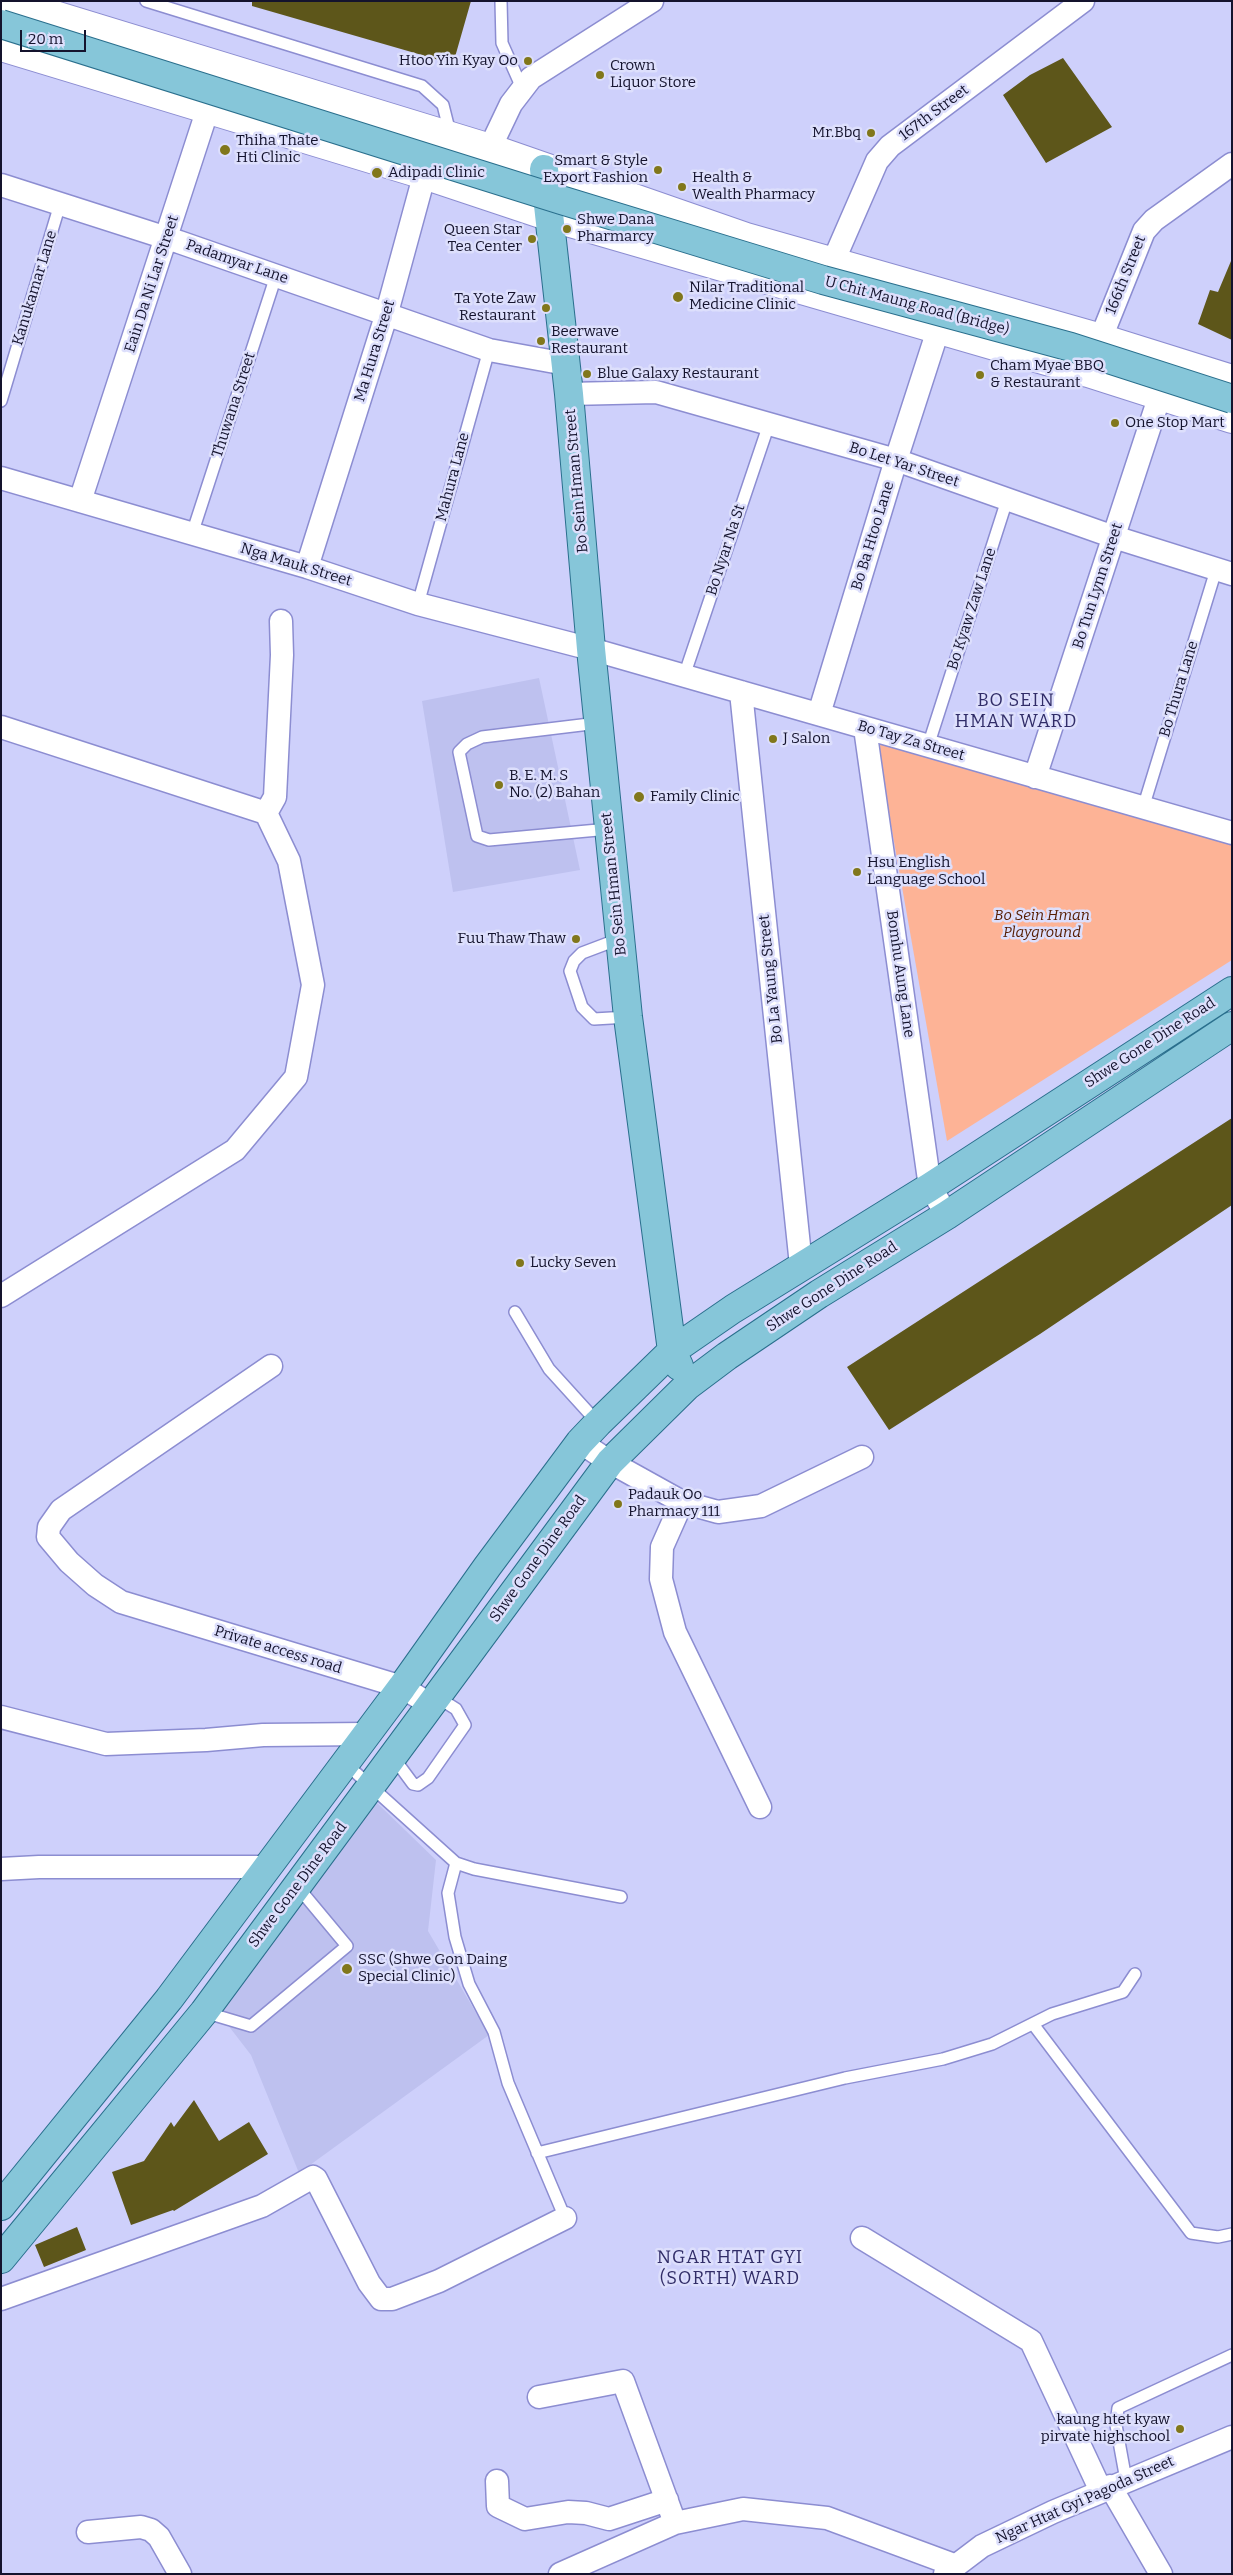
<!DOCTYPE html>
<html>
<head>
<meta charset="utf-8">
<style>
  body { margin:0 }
  #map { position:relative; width:1233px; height:2575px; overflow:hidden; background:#ced0fb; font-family:Bitter,serif }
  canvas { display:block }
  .frame { position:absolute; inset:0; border:2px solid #14132d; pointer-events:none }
  .scale { position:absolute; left:20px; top:30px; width:66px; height:22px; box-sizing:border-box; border:2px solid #14132d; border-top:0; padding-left:6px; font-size:15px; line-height:18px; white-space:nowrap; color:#14132d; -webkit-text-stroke:4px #dddffc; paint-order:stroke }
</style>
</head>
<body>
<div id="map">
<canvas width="1233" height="2575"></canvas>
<div class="frame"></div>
<div class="scale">20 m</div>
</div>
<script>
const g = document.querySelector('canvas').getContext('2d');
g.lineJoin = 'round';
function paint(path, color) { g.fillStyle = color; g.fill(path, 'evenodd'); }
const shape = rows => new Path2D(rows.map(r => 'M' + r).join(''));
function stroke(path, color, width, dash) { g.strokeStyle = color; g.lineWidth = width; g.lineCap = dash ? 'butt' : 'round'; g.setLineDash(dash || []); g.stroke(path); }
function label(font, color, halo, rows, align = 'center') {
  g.font = font + ' Bitter,serif'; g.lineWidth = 5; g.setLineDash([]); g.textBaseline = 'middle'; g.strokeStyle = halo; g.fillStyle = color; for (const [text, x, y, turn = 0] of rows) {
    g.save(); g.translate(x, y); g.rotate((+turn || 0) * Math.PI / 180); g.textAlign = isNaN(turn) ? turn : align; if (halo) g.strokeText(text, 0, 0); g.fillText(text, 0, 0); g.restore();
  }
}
const built = shape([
  [539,678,580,870,453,892,422,701],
  [375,1801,436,1860,428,1931,489,2035,299,2173,251,2055,214,2007]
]);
const green = shape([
  [876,740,1232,841,1232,960,947,1141]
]);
const building = shape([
  [252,1,471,1,453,64,252,6],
  [1063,58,1112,127,1046,163,1003,95,1030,75],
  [1231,261,1232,261,1232,340,1198,324,1210,290,1218,292],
  [1232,1118,1232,1205,1040,1334,889,1430,847,1367],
  [194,2100,219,2141,249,2122,268,2154,174,2211,173,2210,131,2225,112,2172,144,2161,171,2122,174,2127],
  [77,2227,86,2250,44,2267,35,2245]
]);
const lane = shape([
  [146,1,422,86,443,105,448,125,447,135],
  [501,1,502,43,522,88],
  [1,401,60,204],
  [192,534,276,276],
  [418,604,489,350],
  [684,676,769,424],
  [598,723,482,737,467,744,459,752,477,836,489,840,609,829],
  [928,746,1007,500],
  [1143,808,1216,570],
  [619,939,582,953,574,961,570,971,582,1007,594,1019,628,1017],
  [515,1312,549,1369,598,1423],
  [393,1757,413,1784,418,1785,428,1778,465,1725,456,1709,437,1697],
  [345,1763,456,1863,474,1869,621,1897],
  [456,1863,448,1893,455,1937,469,1984,494,2032,508,2083,565,2218],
  [204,2012,251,2026,347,1946,297,1886],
  [1033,2024,1191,2233,1218,2237,1232,2234],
  [537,2153,845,2078,943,2059,992,2044,1052,2014,1123,1992,1135,1974],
  [1126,2480,1116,2425,1118,2408,1232,2355]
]);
const street = shape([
  [1,185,179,242,489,350,566,364],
  [475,191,490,148,511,104,531,78,652,1],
  [833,262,877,161,890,146,1083,1],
  [1101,338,1144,231,1154,220,1232,164],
  [569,394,656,392,896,460,1114,537,1232,574],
  [1,478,307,567,418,604,591,649,1232,833],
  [80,501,213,93],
  [307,567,386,316,429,158],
  [741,692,801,1265],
  [819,714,896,460,938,330],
  [1,727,266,813],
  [865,728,930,1187,947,1215],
  [1035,777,1160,395],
  [1,1296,235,1150,296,1077,313,985,289,861,266,813,275,797,282,655,281,621],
  [271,1366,61,1510,49,1527,48,1537,69,1562,95,1585,121,1602,402,1687,431,1705],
  [580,1442,610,1462,682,1502,718,1512,761,1506,862,1457],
  [682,1502,662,1547,661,1579,675,1632,760,1807],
  [1,1717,106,1744,206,1740,263,1735,367,1734],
  [1,1869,39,1867,267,1867],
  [862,2238,1031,2341,1101,2491],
  [1,2299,262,2206,313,2177,316,2179,369,2283,381,2299,392,2299,439,2281,565,2218],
  [539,2397,623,2381,675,2523],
  [497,2481,498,2506,525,2519,568,2512,586,2513,609,2519,667,2500],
  [1110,2486,1161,2574],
  [88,2532,141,2527,151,2530,159,2537,180,2574],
  [560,2574,675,2523,743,2509,827,2518,954,2565],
  [945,2574,982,2546,1053,2512,1232,2437]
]);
const secondary = shape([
  [9,1,490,148,746,237,1101,338,1232,379],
  [1,47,424,175,550,217,1088,373,1232,419]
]);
const primary = shape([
  [544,169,569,394,591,649,628,1017,672,1351,679,1366],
  [1,2206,169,1999,402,1687,487,1567,580,1442,598,1423,672,1351,733,1309,930,1187,1232,991],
  [1,2259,204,2012,610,1462,687,1386,727,1356,819,1294,947,1215,1232,1026]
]);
const primaryBridge = shape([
  [1,24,561,200,823,280,1071,347,1232,399]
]);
const markers = [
  [528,61,5,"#81771b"],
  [600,75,5,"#81771b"],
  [871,133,5,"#81771b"],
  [225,150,6,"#81771b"],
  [658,170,5,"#81771b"],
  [377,173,6,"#81771b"],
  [682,187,5,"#81771b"],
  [567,229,5,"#81771b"],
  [532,239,5,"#81771b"],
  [678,297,6,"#81771b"],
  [546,308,5,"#81771b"],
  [541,341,5,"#81771b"],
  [587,374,5,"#81771b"],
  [980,375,5,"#81771b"],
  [1115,423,5,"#81771b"],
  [773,739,5,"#81771b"],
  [499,785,5,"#81771b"],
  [639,797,6,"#81771b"],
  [857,872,5,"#81771b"],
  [576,939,5,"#81771b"],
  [520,1263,5,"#81771b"],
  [618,1504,5,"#81771b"],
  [347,1969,6,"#81771b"],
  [1180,2429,5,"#81771b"]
];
const poiNames = [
  ["Htoo Yin Kyay Oo",518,61,"right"],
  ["Crown",610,66],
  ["Liquor Store",610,83],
  ["Mr.Bbq",861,133,"right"],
  ["Thiha Thate",236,141],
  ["Hti Clinic",236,158],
  ["Smart & Style",648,161,"right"],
  ["Export Fashion",648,178,"right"],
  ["Adipadi Clinic",388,173],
  ["Health &",692,178],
  ["Wealth Pharmacy",692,195],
  ["Shwe Dana",577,220],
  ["Pharmarcy",577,237],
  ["Queen Star",522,230,"right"],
  ["Tea Center",522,247,"right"],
  ["Nilar Traditional",689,288],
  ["Medicine Clinic",689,305],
  ["Ta Yote Zaw",536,299,"right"],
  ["Restaurant",536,316,"right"],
  ["Beerwave",551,332],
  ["Restaurant",551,349],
  ["Cham Myae BBQ",990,366],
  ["& Restaurant",990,383],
  ["Blue Galaxy Restaurant",597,374],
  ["One Stop Mart",1125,423],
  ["J Salon",783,739],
  ["B. E. M. S",509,776],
  ["No. (2) Bahan",509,793],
  ["Family Clinic",650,797],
  ["Hsu English",867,863],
  ["Language School",867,880],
  ["Fuu Thaw Thaw",566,939,"right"],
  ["Lucky Seven",530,1263],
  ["Padauk Oo",628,1495],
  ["Pharmacy 111",628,1512],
  ["SSC (Shwe Gon Daing",358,1960],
  ["Special Clinic)",358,1977],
  ["kaung htet kyaw",1170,2420,"right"],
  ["pirvate highschool",1170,2437,"right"]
];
const streetNames = [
  ["167th Street",934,113,-37],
  ["Padamyar Lane",237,262,19],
  ["166th Street",1126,275,-68],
  ["Eain Da Ni Lar Street",152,284,-72],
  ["Kanukamar Lane",35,288,-73],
  ["U Chit Maung Road (Bridge)",917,306,15],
  ["Ma Hura Street",375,351,-73],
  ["Thuwana Street",234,405,-72],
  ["Bo Let Yar Street",904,465,18],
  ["Mahura Lane",453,477,-75],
  ["Bo Sein Hman Street",577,481,-95],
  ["Bo Ba Htoo Lane",873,536,-73],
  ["Bo Nyar Na St",726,550,-72],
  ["Nga Mauk Street",296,565,17],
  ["Bo Tun Lynn Street",1098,586,-72],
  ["Bo Kyaw Zaw Lane",972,609,-72],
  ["Bo Thura Lane",1179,689,-73],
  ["Bo Tay Za Street",911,741,16],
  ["Bo Sein Hman Street",614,884,-96],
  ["Bomhu Aung Lane",900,974,82],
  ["Bo La Yaung Street",771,979,-96],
  ["Shwe Gone Dine Road",1150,1043,-33],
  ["Shwe Gone Dine Road",832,1287,-33],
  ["Shwe Gone Dine Road",538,1559,-54],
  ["Private access road",278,1650,17],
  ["Shwe Gone Dine Road",298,1885,-53],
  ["Ngar Htat Gyi Pagoda Street",1085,2500,-24]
];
const parkNames = [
  ["Bo Sein Hman",1042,916],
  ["Playground",1042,933]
];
const quarterNames = [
  ["BO SEIN",1016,701],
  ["HMAN WARD",1016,722],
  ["NGAR HTAT GYI",730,2258],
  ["(SORTH) WARD",730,2279]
];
paint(built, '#bec1ef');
paint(green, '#fdb396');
paint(building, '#5d561a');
stroke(lane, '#8c8dd1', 14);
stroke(street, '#8c8dd1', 25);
stroke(secondary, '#8c8dd1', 30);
stroke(primary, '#2a6f8d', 30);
stroke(lane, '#fff', 11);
stroke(street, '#fff', 22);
stroke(secondary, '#fff', 28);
stroke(primary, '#86c6d9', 28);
stroke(primaryBridge, '#2a6f8d', 30, []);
stroke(primaryBridge, '#86c6d9', 28);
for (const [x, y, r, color] of markers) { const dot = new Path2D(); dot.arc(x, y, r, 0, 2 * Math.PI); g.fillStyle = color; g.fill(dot); stroke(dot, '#dddffc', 2); }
label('15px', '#14132d', '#dddffc', poiNames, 'left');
label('15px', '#14132d', '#dddffc', streetNames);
label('italic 15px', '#551c01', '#dddffc', parkNames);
g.letterSpacing = '1px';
label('18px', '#312d68', '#dddffc', quarterNames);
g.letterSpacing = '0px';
</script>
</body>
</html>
